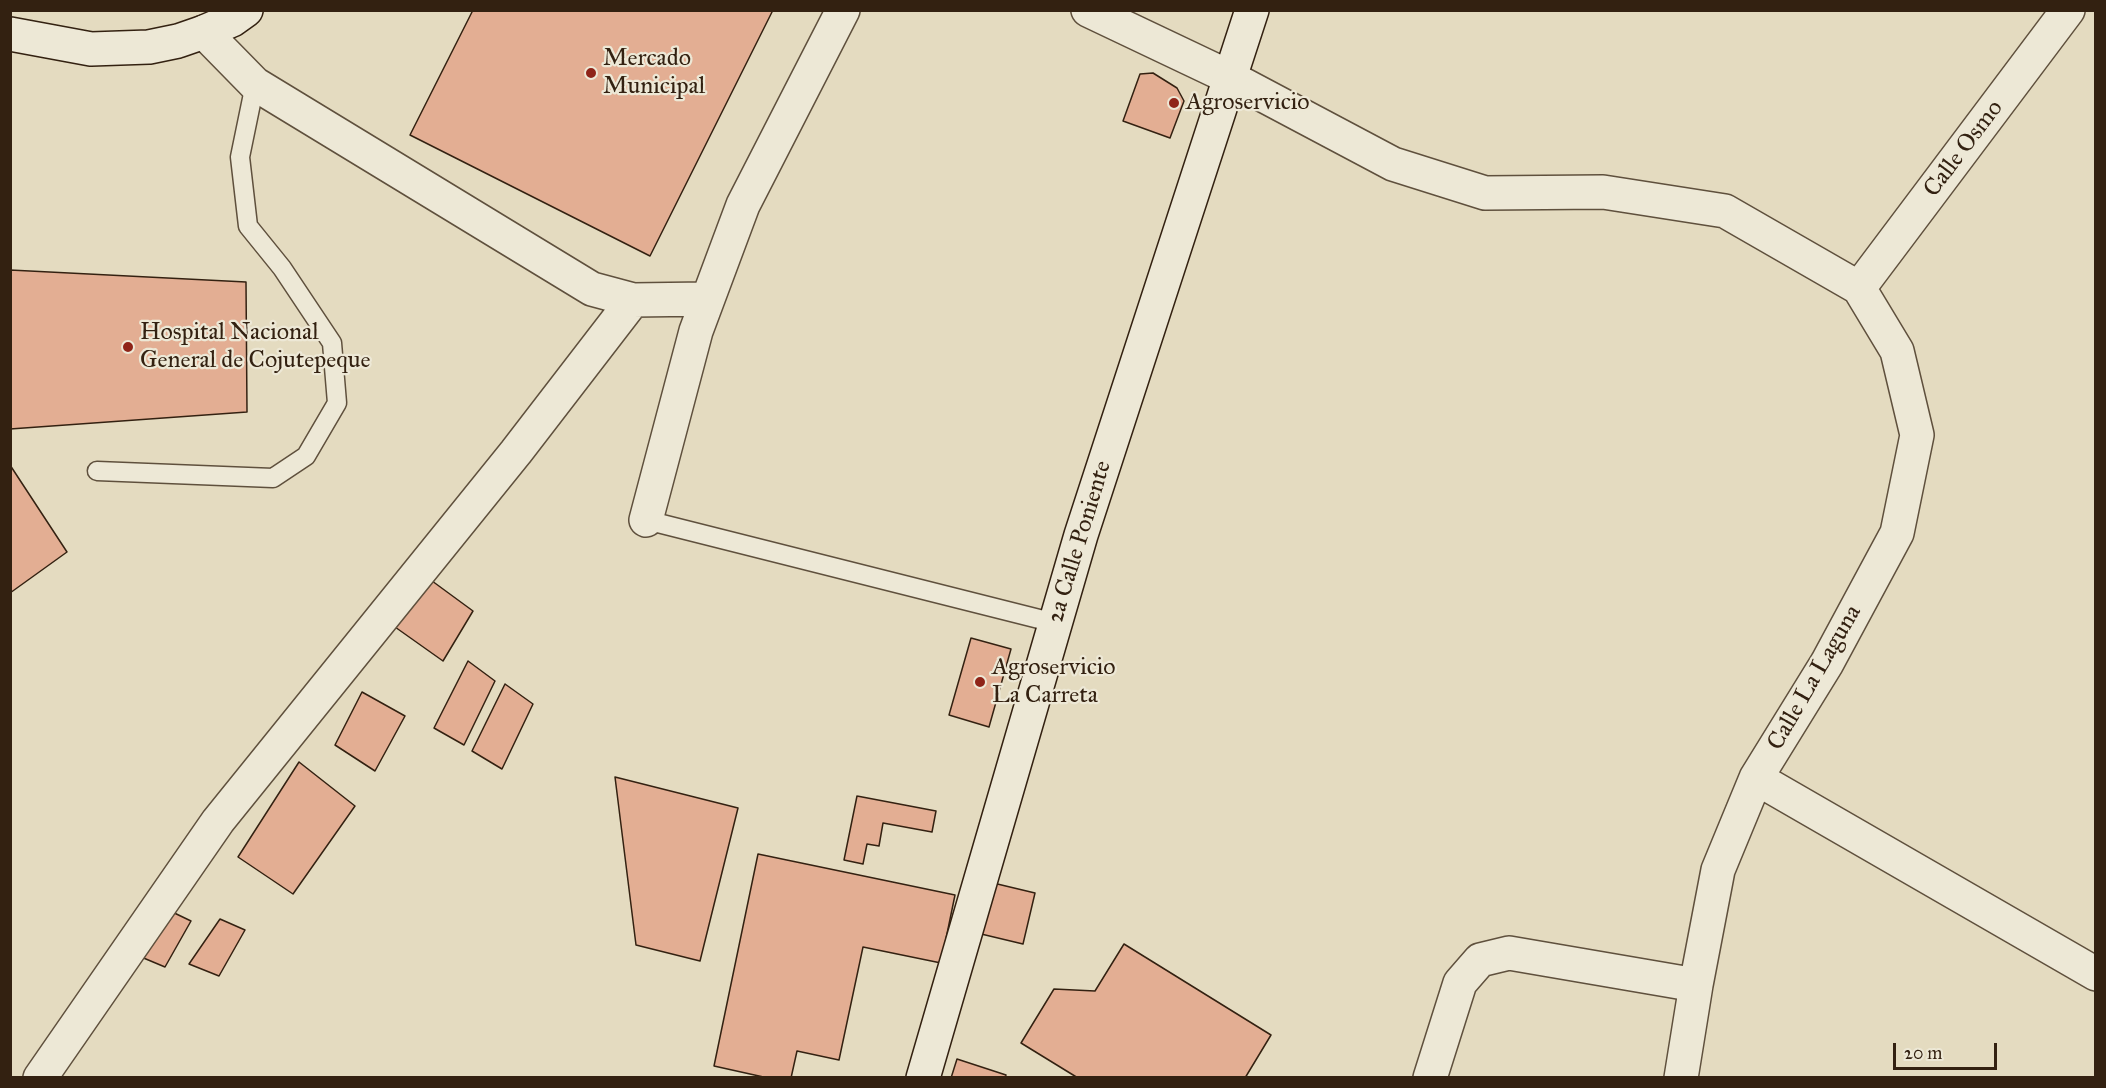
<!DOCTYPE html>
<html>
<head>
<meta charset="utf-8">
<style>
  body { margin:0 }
  #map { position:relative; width:2106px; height:1088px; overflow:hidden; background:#e4dbc0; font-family:"IM FELL Great Primer",serif }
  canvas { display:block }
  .frame { position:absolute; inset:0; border:12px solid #332111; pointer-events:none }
  .scale { position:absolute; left:1893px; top:1043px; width:104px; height:27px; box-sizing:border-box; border:3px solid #332111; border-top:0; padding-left:8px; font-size:18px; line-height:21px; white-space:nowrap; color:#332111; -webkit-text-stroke:4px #ede8d6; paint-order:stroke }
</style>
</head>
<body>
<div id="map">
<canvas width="2106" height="1088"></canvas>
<div class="frame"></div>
<div class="scale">20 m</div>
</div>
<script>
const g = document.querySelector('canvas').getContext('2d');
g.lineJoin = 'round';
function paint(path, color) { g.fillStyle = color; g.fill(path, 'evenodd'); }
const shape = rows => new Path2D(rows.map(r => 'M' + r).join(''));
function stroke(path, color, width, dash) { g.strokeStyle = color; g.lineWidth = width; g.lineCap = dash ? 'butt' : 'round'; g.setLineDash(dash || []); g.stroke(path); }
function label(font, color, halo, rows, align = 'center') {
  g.font = font + ' "IM FELL Great Primer",serif'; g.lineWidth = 4.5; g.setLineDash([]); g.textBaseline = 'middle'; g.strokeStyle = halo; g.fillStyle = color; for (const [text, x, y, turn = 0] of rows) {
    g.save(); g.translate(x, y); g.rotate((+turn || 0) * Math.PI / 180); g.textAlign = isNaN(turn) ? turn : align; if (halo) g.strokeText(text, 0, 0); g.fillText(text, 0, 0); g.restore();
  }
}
const building = shape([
  [473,10,773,10,650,256,410,135,473,10],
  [1153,73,1177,88,1184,101,1170,138,1123,121,1140,74,1153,73],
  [10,270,246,282,247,412,10,429,10,270],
  [10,465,67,552,10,593,10,465],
  [428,578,473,611,443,661,395,627,428,578],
  [971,638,1011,649,989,727,949,715,971,638],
  [468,661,495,681,464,745,434,728,468,661],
  [505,684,533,704,502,769,472,751,505,684],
  [362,692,405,716,375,771,335,745,362,692],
  [299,762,355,806,293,894,238,857,299,762],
  [615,777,738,808,700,961,636,945,615,777],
  [857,796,936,811,932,832,883,823,879,846,867,844,863,864,844,860,857,796],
  [758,854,955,895,941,963,863,947,839,1060,797,1051,791,1078,768,1078,714,1066,758,854],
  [989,882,1035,893,1023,944,977,933,989,882],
  [166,909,191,921,165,967,134,954,166,909],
  [220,919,245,930,219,976,189,964,220,919],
  [1124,944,1271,1035,1245,1078,1078,1078,1021,1043,1054,989,1095,991,1124,944],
  [957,1059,1006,1075,1005,1078,951,1078,957,1059]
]);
const lane = shape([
  [97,471,273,478,306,456,337,403,332,343,282,268,248,226,240,157,255,84],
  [646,520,1055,623]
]);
const street = shape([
  [1088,10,1229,77,1393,164,1485,193,1603,192,1725,211,1859,288,1897,351,1917,435,1897,533,1827,663,1756,778,1718,870,1696,985,1681,1078],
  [204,32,255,84,592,289,633,300,707,299],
  [1859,288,2068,10],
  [646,520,696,331,743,205,843,10],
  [1756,778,2096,974],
  [40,1078,218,821,516,452,633,300],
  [1430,1078,1460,983,1480,960,1509,953,1696,985]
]);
const secondary = shape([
  [10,34,91,49,149,47,178,41,204,32,232,20,246,10],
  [923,1078,1081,535,1252,10]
]);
const markers = [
  [591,73,6,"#8f2418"],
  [1174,103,6,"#8f2418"],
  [128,347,6,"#8f2418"],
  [980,682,6,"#8f2418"]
];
const poiNames = [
  ["Mercado",603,59],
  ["Municipal",603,87],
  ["Agroservicio",1186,103],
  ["Hospital Nacional",140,333],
  ["General de Cojutepeque",140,361],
  ["Agroservicio",992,668],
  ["La Carreta",992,696]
];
const streetNames = [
  ["Calle Osmo",1964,149,-53],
  ["2a Calle Poniente",1080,542,-73],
  ["Calle La Laguna",1815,678,-60]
];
paint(building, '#e3ae93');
stroke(building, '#332111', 1.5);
stroke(lane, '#5f503d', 21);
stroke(street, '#5f503d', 36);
stroke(secondary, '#332111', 36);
stroke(lane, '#ede8d6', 18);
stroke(street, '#ede8d6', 33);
stroke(secondary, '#ede8d6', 33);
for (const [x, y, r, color] of markers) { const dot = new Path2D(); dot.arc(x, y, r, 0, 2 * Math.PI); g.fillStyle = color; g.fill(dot); stroke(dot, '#ede8d6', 2); }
label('24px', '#332111', '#ede8d6', poiNames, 'left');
label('24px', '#332111', '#ede8d6', streetNames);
</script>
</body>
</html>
